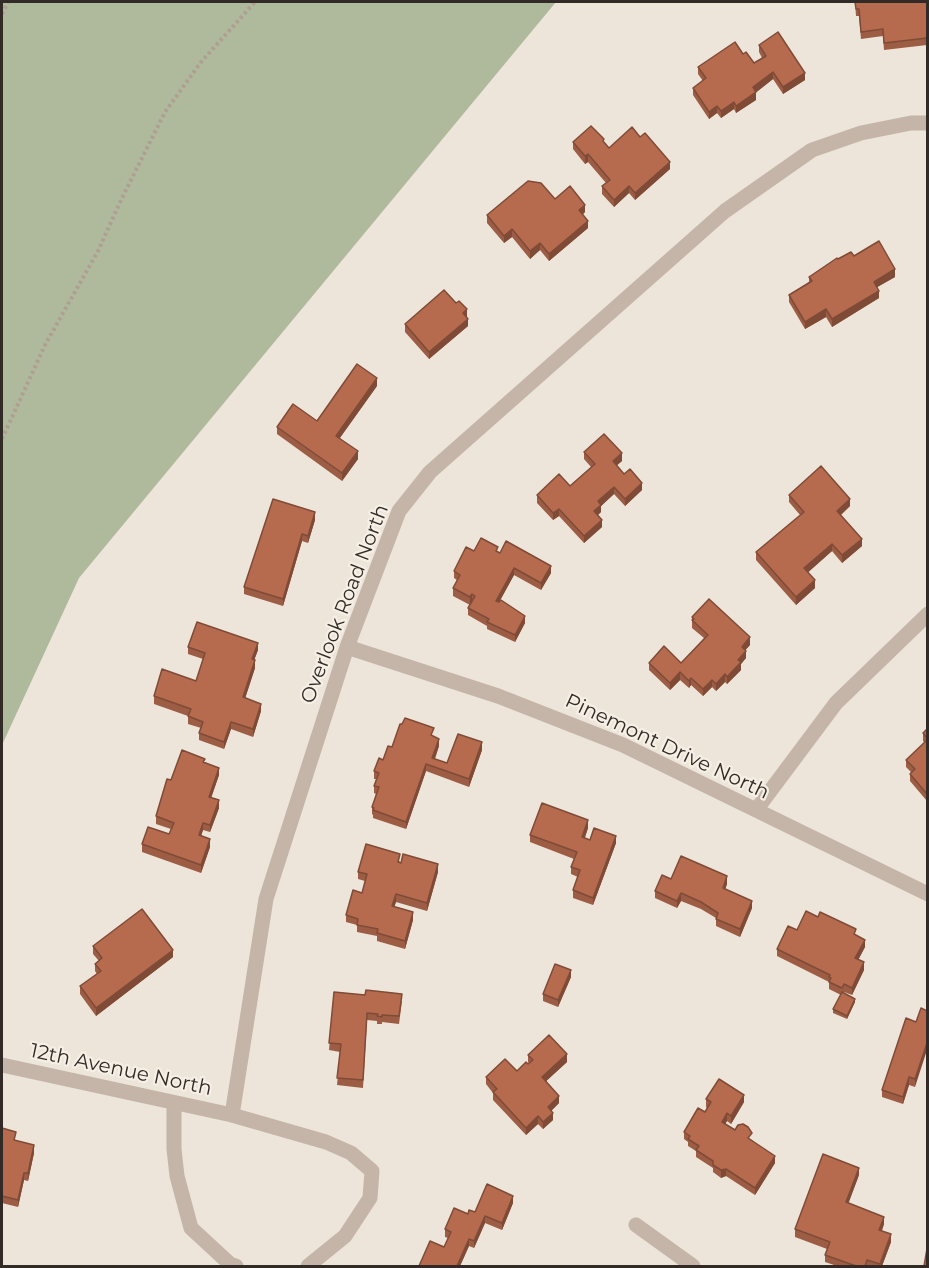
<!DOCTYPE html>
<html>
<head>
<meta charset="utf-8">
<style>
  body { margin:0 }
  #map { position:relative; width:929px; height:1268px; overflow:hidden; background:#ede5da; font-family:Montserrat,sans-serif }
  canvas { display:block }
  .frame { position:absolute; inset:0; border:3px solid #322a27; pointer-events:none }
</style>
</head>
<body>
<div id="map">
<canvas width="929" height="1268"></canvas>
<div class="frame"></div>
</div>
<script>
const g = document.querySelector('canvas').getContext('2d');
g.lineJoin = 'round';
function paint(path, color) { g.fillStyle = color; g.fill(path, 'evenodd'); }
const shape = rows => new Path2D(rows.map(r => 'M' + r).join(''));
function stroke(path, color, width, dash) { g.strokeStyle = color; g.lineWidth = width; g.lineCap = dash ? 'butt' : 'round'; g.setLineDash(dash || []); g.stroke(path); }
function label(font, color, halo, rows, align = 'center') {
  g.font = font + ' Montserrat,sans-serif'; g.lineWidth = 4.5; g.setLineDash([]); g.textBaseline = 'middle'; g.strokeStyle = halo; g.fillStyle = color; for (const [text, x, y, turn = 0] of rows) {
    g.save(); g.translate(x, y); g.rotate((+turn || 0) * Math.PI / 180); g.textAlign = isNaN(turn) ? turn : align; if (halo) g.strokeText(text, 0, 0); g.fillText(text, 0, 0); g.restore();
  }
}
const green = shape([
  [2,2,556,2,79,578,2,745]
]);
const path = shape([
  [2,14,8,2],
  [2,439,45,345,98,251,122,198,165,112,201,62,255,2]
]);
const street = shape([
  [347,647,498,696,623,745,928,894],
  [756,810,836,703,928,614],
  [2,1065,232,1115,326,1142,351,1153,372,1171,370,1198,345,1236,308,1266],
  [174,1103,174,1149,177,1176,191,1228,230,1264,236,1266],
  [232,1115,266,899,347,647,399,511,430,472,725,211,812,150,861,133,911,123,928,123],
  [636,1225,693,1266]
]);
const wall = shape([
  [855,2,927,2,927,45,884,50,883,36,861,39,859,16,856,16],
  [759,45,805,80,783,94,773,79,756,92,756,100,736,113,734,109,721,118,717,113,709,119,693,95,693,88,703,81,698,74,698,67,743,54,754,63,762,58,759,52],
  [573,142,604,143,609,148,670,169,635,200,629,193,614,207,602,194,602,186,606,183,588,162,585,164,573,149],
  [555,199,585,212,582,215,588,228,549,261,540,250,530,259,512,237,504,243,487,223,487,215],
  [854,256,895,277,877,287,879,298,832,327,826,317,805,329,789,302,789,295,809,282,809,277,838,259],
  [466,317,468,326,429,359,405,332,405,324],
  [377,386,340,438,358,459,342,481,277,434,277,427,317,421],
  [584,452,622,461,616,465,624,474,642,490,625,506,614,494,601,506,601,512,598,515,602,527,584,543,559,516,553,520,537,503,537,495,570,486,591,467,584,459],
  [789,495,850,506,841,515,862,546,842,563,832,551,808,572,815,588,796,605,756,560,756,552,800,515,789,502],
  [315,520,308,543,302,541,283,606,244,594,244,587],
  [474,551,498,552,551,573,541,590,514,575,499,602,525,623,515,642,487,629,487,626,468,615,468,608,470,605,453,596,453,588,457,580,454,578,454,571],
  [692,617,750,645,745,650,746,658,741,664,741,670,727,684,725,682,716,691,712,687,703,696,691,685,689,688,680,680,670,690,649,670,649,663,681,663,704,638,692,628],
  [188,647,258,650,254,660,255,668,245,698,261,711,253,737,231,729,224,749,199,740,199,733,201,728,188,724,188,716,154,704,154,696,196,681,203,659,188,654],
  [927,729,927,801,910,781,910,774,911,772,906,767,906,760,925,743,923,741,923,733],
  [439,746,435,759,447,763,482,750,469,787,426,771,406,829,373,818,373,815,372,814,372,807,376,794,374,793,374,786,376,779,374,779,374,771,392,747],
  [205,762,219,775,211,798,219,808,210,832,203,830,201,836,210,847,201,873,142,852,142,844,169,834,171,829,156,824,156,816,171,780],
  [588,828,585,838,590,840,616,843,593,905,573,898,573,890,578,877,571,874,571,867,574,859,530,842,530,835],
  [400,861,399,863,438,872,427,911,396,902,394,907,413,920,405,949,377,941,377,936,357,932,357,925,346,922,346,915,362,893,365,881,358,879,358,872],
  [671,879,727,884,725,889,752,908,740,937,716,926,716,918,701,909,681,901,677,908,655,898,655,891],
  [797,930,856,935,865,947,858,960,864,970,852,995,844,992,843,993,855,1002,847,1019,833,1013,833,1009,841,995,829,989,829,982,777,956,777,949],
  [93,946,173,957,96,1016,80,994,80,986,97,974,95,971,95,964,99,961,93,954],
  [571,977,558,1007,543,1001,543,994],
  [334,992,402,1001,399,1024,382,1022,382,1024,377,1024,377,1021,367,1020,363,1088,337,1085,340,1052,329,1050],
  [916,1022,915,1087,909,1085,903,1104,882,1097,882,1090],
  [528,1055,567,1062,546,1081,559,1103,551,1111,553,1120,543,1129,538,1124,526,1135,493,1100,493,1093,486,1084,486,1077,517,1071,529,1063,528,1062],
  [706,1099,744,1102,731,1124,727,1121,725,1124,752,1140,775,1163,755,1195,726,1176,721,1178,713,1172,713,1168,696,1157,696,1151,688,1146,688,1142,684,1139,684,1132,705,1112,707,1108,706,1107],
  [2,1128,16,1141,34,1153,28,1181,24,1180,18,1207,2,1203],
  [859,1175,848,1203,884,1224,882,1231,891,1242,882,1266,837,1266,825,1262,825,1255,827,1249,795,1237,795,1229],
  [513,1203,502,1230,485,1223,474,1248,469,1246,460,1266,419,1266,444,1247,448,1238,445,1237,445,1229,468,1214]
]);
const shadedWall = shape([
  [773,72,773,79,753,95,753,87],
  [805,73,805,80,783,94,783,87],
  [756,92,756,100,736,113,736,106],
  [734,102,734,109,721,118,721,111],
  [717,106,717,113,709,119,709,112],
  [588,154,588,162,585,164,585,156],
  [670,162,670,169,635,200,635,193],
  [629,186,629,193,614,207,614,200],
  [585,205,585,212,579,218,579,210],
  [588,221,588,228,549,261,549,254],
  [512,229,512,237,504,243,504,236],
  [540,243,540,250,530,259,530,251],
  [895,269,895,277,874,289,874,282],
  [879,291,879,298,832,327,832,319],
  [467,309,467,317,463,320,463,313],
  [826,309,826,317,805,329,805,322],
  [468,319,468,326,429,359,429,352],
  [377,378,377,386,336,443,336,436],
  [358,451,358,459,342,481,342,473],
  [622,453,622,461,613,469,613,461],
  [642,483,642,490,625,506,625,499],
  [614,487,614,494,601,506,601,512,594,518,594,511,598,501],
  [850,499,850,506,837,518,837,511],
  [559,509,559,516,553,520,553,513],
  [315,512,315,520,308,543,308,536],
  [602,520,602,527,584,543,584,536],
  [302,534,302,541,283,606,283,599],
  [862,539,862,546,842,563,842,555],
  [832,544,832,551,804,576,804,568],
  [551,566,551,573,541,590,541,583],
  [514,568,514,575,496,608,496,601],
  [815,580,815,588,796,605,796,597],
  [472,594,472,601,470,605,470,597],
  [525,616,525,623,515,642,515,635],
  [750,637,750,645,742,654,742,647],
  [258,643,258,650,252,666,252,659],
  [746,651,746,658,741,664,741,670,727,684,727,677,738,660],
  [255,660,255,668,243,705,243,697],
  [680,672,680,680,670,690,670,683],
  [725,674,725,682,716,691,716,684],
  [691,678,691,685,689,688,689,681],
  [712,680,712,687,703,696,703,689],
  [261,704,261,711,253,737,253,729],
  [231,722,231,729,224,749,224,742],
  [439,739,439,746,432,766,432,758],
  [482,742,482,750,469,787,469,779],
  [426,764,426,771,406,829,406,822],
  [219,768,219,775,209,804,209,797],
  [219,800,219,808,210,832,210,825],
  [588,820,588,828,582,844,582,837],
  [203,823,203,830,199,842,199,835],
  [616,836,616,843,593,905,593,898],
  [210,839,210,847,201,873,201,865],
  [438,864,438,872,427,911,427,903],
  [727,876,727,884,723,896,723,888],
  [681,893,681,901,677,908,677,901],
  [396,894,396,902,392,914,392,906],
  [752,901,752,908,740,937,740,929],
  [413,912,413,920,405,949,405,941],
  [865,940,865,947,855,966,855,958],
  [173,950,173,957,96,1016,96,1008],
  [864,962,864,970,852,995,852,988],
  [571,970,571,977,558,1007,558,1000],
  [855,999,855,1002,847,1019,847,1016],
  [927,1043,927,1050,915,1087,915,1079],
  [567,1054,567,1062,542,1085,542,1077],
  [909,1077,909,1085,903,1104,903,1097],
  [744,1095,744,1102,731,1124,731,1116],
  [559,1096,559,1103,548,1114,548,1107],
  [553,1113,553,1120,543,1129,543,1122],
  [727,1113,727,1121,722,1129,722,1122],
  [538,1116,538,1124,526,1135,526,1128],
  [34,1145,34,1153,28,1181,28,1173],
  [775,1156,775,1163,755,1195,755,1188],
  [859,1168,859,1175,846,1210,846,1202],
  [726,1169,726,1176,721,1178,721,1170],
  [24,1173,24,1180,18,1207,18,1200],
  [513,1196,513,1203,502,1230,502,1223],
  [485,1216,485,1223,474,1248,474,1241],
  [884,1217,884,1224,879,1237,879,1230],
  [891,1234,891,1242,882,1266,880,1266],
  [469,1239,469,1246,460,1266,457,1266]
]);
const building = shape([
  [855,2,927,2,927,38,884,43,883,29,861,32,859,9,856,9,855,2],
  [778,32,805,73,783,87,773,72,753,87,756,92,736,106,734,102,721,111,717,106,709,112,693,88,706,78,698,67,735,42,743,54,746,52,754,63,766,56,759,45,778,32],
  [591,126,604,139,603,141,609,148,632,127,640,137,645,133,670,162,635,193,629,186,614,200,602,186,610,180,588,154,585,156,573,142,591,126],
  [528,181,541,183,555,199,570,186,585,205,579,210,588,221,549,254,540,243,530,251,512,229,504,236,487,215,528,181],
  [879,241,895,269,874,282,879,291,832,319,826,309,805,322,789,295,812,281,809,277,837,258,838,259,851,252,854,256,879,241],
  [444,290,456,303,459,301,467,309,463,313,468,319,429,352,405,324,444,290],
  [357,364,377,378,336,436,358,451,342,473,277,427,293,404,317,421,357,364],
  [604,434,622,453,613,461,624,474,630,469,642,483,625,499,614,487,598,501,601,505,594,511,602,520,584,536,559,509,553,513,537,495,559,474,570,486,595,464,584,452,604,434],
  [821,466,850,499,837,511,862,539,842,555,832,544,804,568,815,580,796,597,756,552,804,512,789,495,821,466],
  [273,499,315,512,308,536,302,534,283,599,244,587,273,499],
  [481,538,498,547,496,551,500,553,506,541,551,566,541,583,514,568,496,601,499,602,501,600,525,616,515,635,487,622,489,619,468,608,475,596,472,594,470,597,453,588,460,575,454,571,466,547,474,551,481,538],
  [709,599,750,637,742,647,746,651,738,660,741,662,727,677,725,674,716,684,712,680,703,689,691,678,689,681,680,672,670,683,649,663,664,646,681,663,708,635,692,620,694,619,692,617,709,599],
  [197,622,258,643,252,659,255,660,243,697,261,704,253,729,231,722,224,742,199,733,203,722,188,716,191,709,154,696,162,669,196,681,205,653,188,647,197,622],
  [405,718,434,728,431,735,439,739,432,758,447,763,458,734,482,742,469,779,426,764,406,822,373,810,374,808,372,807,379,787,374,786,379,773,374,771,379,758,383,760,388,746,392,747,400,724,402,724,405,718],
  [927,729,927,738,923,733,927,729],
  [927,740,927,794,910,774,915,769,906,760,927,740],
  [182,750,205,759,203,762,219,768,209,797,219,800,210,825,203,823,199,835,210,839,201,865,142,844,148,827,169,834,174,823,156,816,167,779,171,780,182,750],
  [542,803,588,820,582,837,590,840,594,828,616,836,593,898,573,890,580,870,571,867,577,852,530,835,542,803],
  [366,844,400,854,398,862,401,863,403,854,438,864,427,903,396,894,392,906,413,912,405,941,377,933,378,929,357,925,358,919,346,915,353,890,362,893,367,874,358,872,366,844],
  [681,856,727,876,723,888,752,901,740,929,716,919,718,913,701,902,681,893,677,901,655,891,662,875,671,879,681,856],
  [142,909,173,950,96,1008,80,986,101,971,95,964,102,958,93,946,142,909],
  [806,911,818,917,820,912,856,929,854,934,865,940,855,958,864,962,852,988,844,984,842,988,829,982,831,978,829,977,830,975,777,949,788,926,797,930,806,911],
  [555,964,571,970,558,1000,543,994,555,964],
  [366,990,402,994,399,1016,382,1015,382,1017,377,1016,378,1014,367,1013,363,1080,337,1078,341,1044,329,1043,334,992,365,995,366,990],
  [842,992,855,999,847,1016,833,1009,842,992],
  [921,1008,927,1011,927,1043,915,1079,909,1077,903,1097,882,1090,906,1018,916,1022,921,1008],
  [549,1035,567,1054,542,1077,559,1096,548,1107,553,1113,543,1122,538,1116,526,1128,493,1092,497,1089,486,1077,505,1059,517,1071,526,1062,528,1064,533,1060,528,1055,549,1035],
  [719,1079,744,1095,731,1116,727,1113,722,1122,735,1130,738,1125,743,1124,748,1127,752,1133,748,1138,775,1156,755,1188,726,1169,721,1170,713,1165,713,1161,696,1150,699,1146,688,1139,690,1136,684,1132,698,1108,705,1112,711,1102,706,1099,719,1079],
  [2,1128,16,1132,14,1140,34,1145,28,1173,24,1173,18,1200,2,1196,2,1128],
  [823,1154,859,1168,846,1202,884,1217,879,1230,891,1234,880,1264,867,1260,865,1266,856,1266,825,1255,830,1242,795,1229,823,1154],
  [487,1184,513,1196,502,1223,485,1216,474,1241,469,1239,457,1266,419,1266,430,1241,444,1247,451,1232,445,1229,454,1208,468,1214,469,1210,475,1212,487,1184],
  [927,1249,927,1266,924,1266,927,1249]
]);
const streetNames = [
  ["Overlook Road North",345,604,-69],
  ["Pinemont Drive North",667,747,25],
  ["12th Avenue North",121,1070,12]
];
paint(green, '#afba9c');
stroke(path, '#af9f92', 4, [3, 3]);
stroke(street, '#c4b5a8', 15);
paint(wall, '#9d5c44');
paint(shadedWall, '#7f4b37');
paint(building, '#b66b4f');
stroke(building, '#7f4b37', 1.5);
label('20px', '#322a27', '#f6efe5', streetNames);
</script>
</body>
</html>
